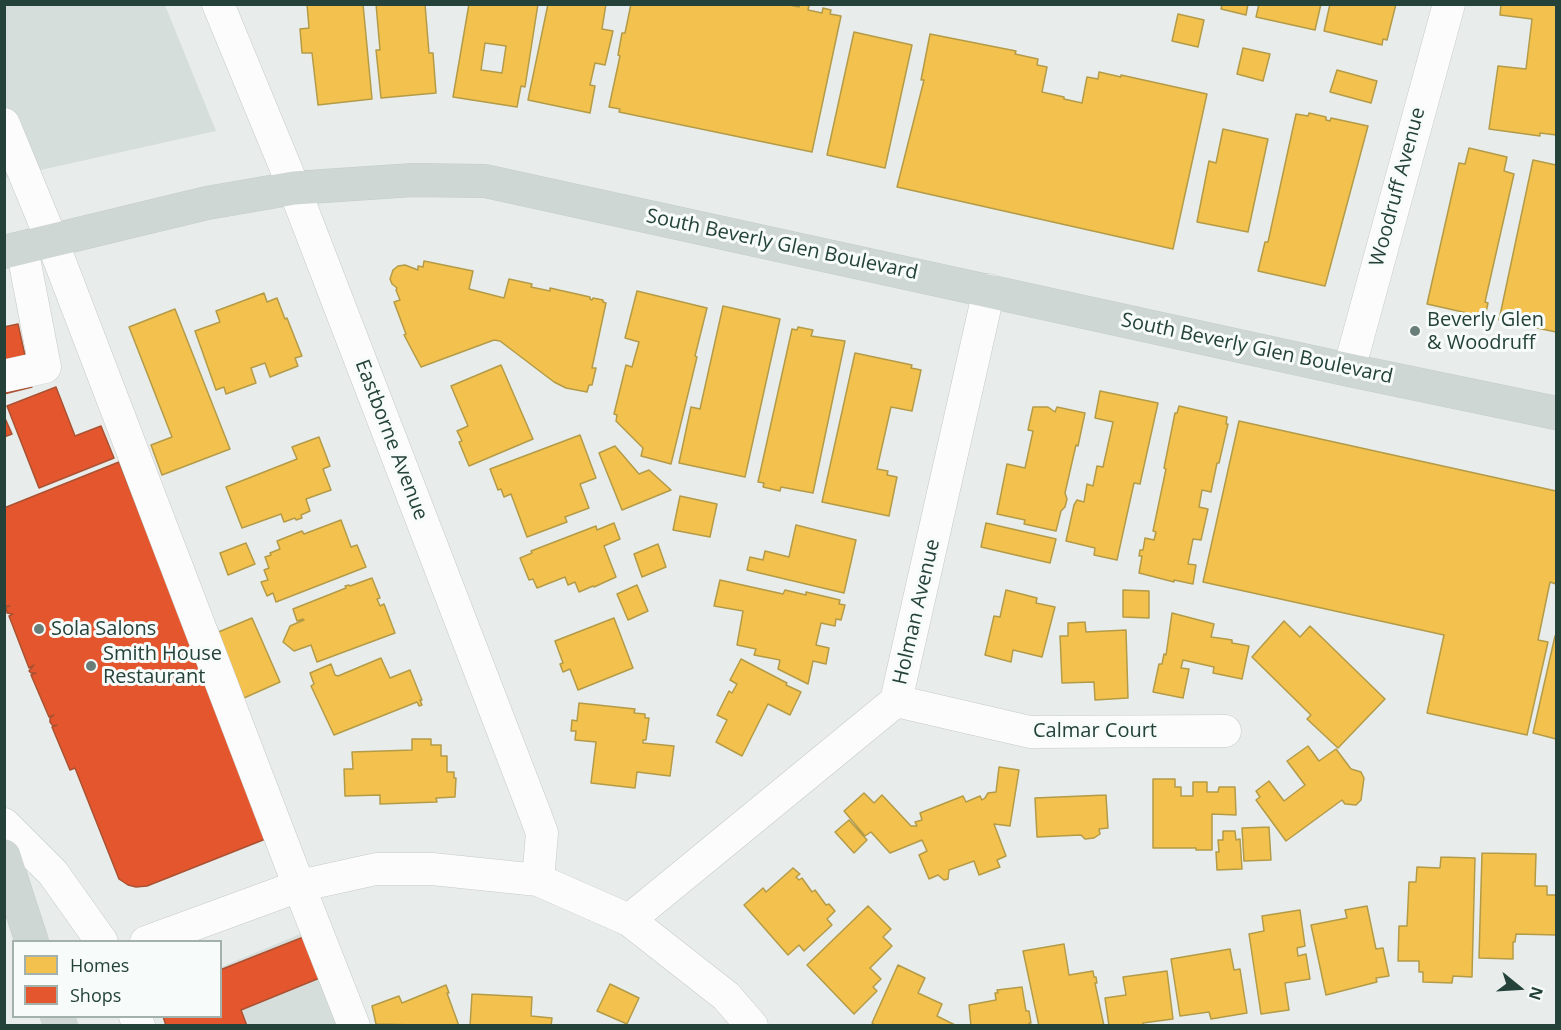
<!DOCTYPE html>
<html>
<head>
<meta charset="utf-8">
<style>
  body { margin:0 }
  #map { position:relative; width:1561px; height:1030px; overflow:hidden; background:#e8edeb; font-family:"Open Sans",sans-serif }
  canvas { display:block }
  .frame { position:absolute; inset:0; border:6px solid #24423a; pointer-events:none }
  .legend { position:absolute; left:12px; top:940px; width:210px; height:78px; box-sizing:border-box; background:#f7fbf9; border:2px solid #a3b1ad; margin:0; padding:8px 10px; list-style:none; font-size:18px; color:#24423a }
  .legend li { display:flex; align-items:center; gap:12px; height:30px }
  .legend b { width:30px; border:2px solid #a3b1ad }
  .north { position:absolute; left:1489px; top:958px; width:60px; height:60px; -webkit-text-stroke:4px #f7fbf9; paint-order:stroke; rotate:108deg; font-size:16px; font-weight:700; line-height:24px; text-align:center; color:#24423a }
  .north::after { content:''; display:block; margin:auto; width:21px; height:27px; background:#24423a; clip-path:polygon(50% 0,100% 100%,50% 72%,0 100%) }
</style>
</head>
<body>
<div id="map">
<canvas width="1561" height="1030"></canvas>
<div class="frame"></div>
<ul class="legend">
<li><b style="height:16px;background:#f2c14e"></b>Homes</li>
<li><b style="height:16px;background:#e4572e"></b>Shops</li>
</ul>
<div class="north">N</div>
</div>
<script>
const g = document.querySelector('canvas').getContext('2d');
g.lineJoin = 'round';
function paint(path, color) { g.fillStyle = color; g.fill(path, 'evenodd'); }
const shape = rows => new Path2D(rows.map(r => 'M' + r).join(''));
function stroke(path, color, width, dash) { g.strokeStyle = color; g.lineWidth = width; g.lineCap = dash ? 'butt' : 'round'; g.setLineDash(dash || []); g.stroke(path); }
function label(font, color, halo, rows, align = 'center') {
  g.font = font + ' "Open Sans",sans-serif'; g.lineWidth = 6; g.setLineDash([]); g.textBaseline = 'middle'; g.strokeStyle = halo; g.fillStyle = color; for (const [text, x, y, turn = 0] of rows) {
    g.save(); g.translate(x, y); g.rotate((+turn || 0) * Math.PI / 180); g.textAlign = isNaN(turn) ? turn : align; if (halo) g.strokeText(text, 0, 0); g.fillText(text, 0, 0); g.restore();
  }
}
const built = shape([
  [4,5,165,5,216,131,5,178],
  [310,930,347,1025,173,1025,220,1016,221,967]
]);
const homes = shape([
  [307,4,363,4,372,99,318,105,312,53,302,53,300,29,309,28,307,4],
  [376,4,425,4,429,53,433,53,436,93,381,98,376,50,380,50,376,4],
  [469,4,538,4,525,87,521,86,517,107,453,97,469,4],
  [485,43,506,46,502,73,481,70,485,43],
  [548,4,606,4,602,29,613,31,605,65,595,63,590,85,595,86,590,113,528,100,548,4],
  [631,4,785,4,799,7,800,4,804,4,809,6,808,10,822,13,823,8,831,10,830,14,841,16,812,152,619,112,620,109,609,107,620,56,618,55,622,33,625,33,631,4],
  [1222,4,1248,4,1246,15,1221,9,1222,4],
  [1259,4,1321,4,1315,30,1256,17,1259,4],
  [1330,4,1396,4,1387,40,1383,39,1382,45,1324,31,1330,4],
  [1501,4,1556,4,1556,135,1540,133,1540,136,1489,129,1498,66,1526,69,1532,19,1500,15,1501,4],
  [1178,14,1204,20,1198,47,1172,41,1178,14],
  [854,32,912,45,885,168,827,155,854,32],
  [930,34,1016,51,1015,54,1038,59,1037,65,1047,67,1042,92,1064,97,1064,99,1082,103,1087,77,1098,79,1099,72,1121,77,1121,75,1207,94,1173,249,897,187,924,80,921,80,930,34],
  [1243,48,1270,54,1263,81,1237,74,1243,48],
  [1337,70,1377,81,1371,103,1330,92,1337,70],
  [1309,113,1326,117,1326,120,1330,121,1331,118,1368,126,1325,286,1258,271,1265,242,1268,242,1296,114,1308,116,1309,113],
  [1223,129,1268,139,1248,232,1197,222,1209,161,1216,163,1223,129],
  [1469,148,1507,157,1504,171,1514,174,1485,302,1488,303,1485,317,1427,304,1459,163,1465,164,1469,148],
  [1533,160,1556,165,1556,332,1499,320,1533,160],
  [424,261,473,271,469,289,504,298,509,279,532,284,531,287,550,291,550,288,590,297,590,299,592,300,593,298,603,300,603,302,606,303,592,368,596,368,592,385,589,385,587,392,566,388,554,382,500,341,494,340,421,367,404,335,406,334,394,302,400,300,396,290,397,288,392,284,390,279,393,270,398,266,405,265,418,270,418,266,423,267,424,261],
  [637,291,707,308,695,356,697,357,671,464,641,456,643,448,616,421,617,415,614,414,626,365,632,367,639,342,625,338,637,291],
  [264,293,267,302,277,298,285,319,287,318,302,356,295,358,298,366,270,377,265,363,251,368,256,383,226,394,224,387,216,390,195,331,220,322,216,311,264,293],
  [723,306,780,319,745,477,679,463,691,407,700,409,723,306],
  [175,309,230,449,162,475,151,445,172,437,129,327,175,309],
  [798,327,813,330,811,336,845,341,813,493,781,487,780,491,763,487,764,483,758,482,792,329,797,330,798,327],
  [855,353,912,365,911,368,921,370,912,411,891,407,877,469,888,471,887,475,897,477,889,516,822,502,855,353],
  [501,365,533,439,469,466,459,442,462,441,457,431,468,426,451,386,501,365],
  [1100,391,1158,403,1140,484,1134,483,1117,560,1094,555,1095,548,1066,541,1074,505,1077,500,1084,502,1087,484,1093,486,1097,466,1103,467,1113,422,1095,418,1100,391],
  [1179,406,1227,417,1226,424,1228,424,1219,463,1217,463,1211,492,1202,490,1199,507,1208,509,1201,540,1193,539,1188,564,1196,565,1193,584,1174,580,1174,582,1139,573,1142,556,1139,556,1140,550,1143,550,1145,538,1154,540,1156,532,1153,531,1166,469,1164,468,1175,413,1177,413,1179,406],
  [1033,407,1048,407,1055,412,1057,407,1085,413,1078,446,1076,445,1065,493,1067,499,1065,507,1061,511,1056,531,1024,524,1025,520,997,514,1007,464,1025,468,1033,431,1028,430,1033,407],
  [1239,421,1556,491,1556,584,1550,582,1538,640,1548,642,1527,735,1427,713,1444,635,1203,582,1239,421],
  [580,435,596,478,580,484,589,508,565,517,567,522,527,537,511,494,504,497,501,489,498,490,490,469,580,435],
  [319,437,330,466,323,469,331,490,306,499,310,511,301,515,302,518,296,520,295,518,284,522,281,514,242,528,226,487,297,459,292,447,319,437],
  [615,446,639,474,649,470,671,490,622,510,599,453,615,446],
  [680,496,717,504,710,537,673,530,680,496],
  [341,520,351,547,357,545,366,567,276,602,273,593,267,596,261,582,268,580,264,570,269,568,265,557,271,555,270,553,280,549,277,541,302,531,304,534,341,520],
  [614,523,620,539,604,546,616,577,594,587,593,586,579,592,575,582,568,585,565,577,537,588,533,579,529,580,520,558,532,553,531,551,596,526,597,530,614,523],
  [986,523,1056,539,1050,563,981,547,986,523],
  [796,525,856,540,844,593,747,570,750,557,763,560,765,551,789,557,796,525],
  [246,543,255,564,228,575,220,553,246,543],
  [658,544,666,567,642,577,634,554,658,544],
  [372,578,380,598,377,599,380,606,384,604,395,633,317,662,311,645,294,651,283,642,290,626,304,620,303,619,297,621,293,609,346,588,345,586,349,585,350,586,372,578],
  [720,580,783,594,785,590,806,595,806,592,840,600,839,604,845,605,841,620,836,619,835,626,821,623,816,645,829,648,826,664,813,661,808,684,778,669,780,660,754,655,756,649,737,645,743,611,714,606,720,580],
  [637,585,648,611,628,620,617,594,637,585],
  [1006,590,1037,598,1036,603,1055,607,1042,657,1013,650,1011,662,985,655,994,616,1000,617,1006,590],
  [1123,590,1149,591,1149,618,1123,617,1123,590],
  [1172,613,1214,624,1211,637,1226,639,1232,640,1232,643,1249,646,1242,679,1213,673,1214,667,1183,660,1181,668,1189,669,1183,698,1153,692,1159,664,1162,664,1164,654,1166,655,1172,613],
  [252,618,280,682,244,698,216,633,252,618],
  [614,618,633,668,578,690,570,669,563,672,560,664,563,663,555,641,614,618],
  [1284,621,1300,637,1310,626,1385,699,1338,748,1307,719,1311,715,1252,657,1284,621],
  [1085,622,1086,632,1126,630,1128,698,1095,700,1094,682,1062,683,1060,636,1068,636,1068,623,1085,622],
  [1555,636,1556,636,1556,739,1533,733,1555,636],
  [381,658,390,678,410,670,422,700,420,700,422,705,419,706,417,702,334,735,311,686,314,684,310,673,331,664,335,675,338,676,381,658],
  [741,659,787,683,786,685,801,692,790,715,768,704,742,756,716,742,727,720,717,715,729,691,732,693,737,684,730,680,741,659],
  [579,703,635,709,634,713,645,714,645,718,649,718,646,740,643,740,643,743,674,746,670,776,637,772,635,788,591,783,596,742,575,740,576,731,571,731,572,720,577,721,579,703],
  [412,739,431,739,431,745,441,745,441,756,447,756,447,772,454,772,454,778,456,778,455,797,436,798,437,802,380,804,380,795,345,796,344,769,353,769,352,752,412,750,412,739],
  [1308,746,1319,761,1336,749,1351,769,1361,772,1364,778,1361,800,1356,805,1345,804,1342,800,1286,841,1256,800,1260,797,1256,791,1269,781,1284,801,1305,785,1287,761,1308,746],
  [999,767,1019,770,1010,826,994,824,1006,856,997,860,1000,867,979,875,974,861,949,870,948,879,944,880,938,875,929,879,919,855,927,851,922,840,890,853,871,832,865,836,844,811,864,793,874,803,882,795,911,826,917,826,915,822,922,820,920,813,963,796,966,802,980,796,982,800,985,798,988,793,996,792,999,767],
  [1153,779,1175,779,1175,787,1181,787,1181,796,1193,796,1193,782,1207,782,1207,792,1218,792,1219,787,1235,787,1236,815,1212,814,1212,850,1196,850,1196,848,1153,848,1153,779],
  [1106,795,1108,828,1099,829,1100,834,1094,838,1085,839,1081,835,1037,837,1035,798,1106,795],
  [849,820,867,840,854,853,835,832,849,820],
  [1269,827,1271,860,1244,861,1242,828,1269,827],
  [1223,831,1235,831,1236,840,1240,839,1242,869,1217,870,1216,852,1219,852,1218,840,1223,840,1223,831],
  [1482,853,1536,854,1535,886,1547,886,1547,895,1556,895,1556,935,1516,934,1515,942,1513,942,1513,959,1479,958,1482,853],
  [1441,857,1475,858,1472,977,1453,976,1452,983,1423,982,1423,972,1419,972,1419,961,1398,961,1399,926,1407,926,1409,882,1416,882,1417,867,1440,868,1441,857],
  [793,868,800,874,796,877,799,880,802,878,812,892,815,890,826,905,829,904,835,911,827,919,832,925,804,951,799,945,788,955,744,905,763,888,766,892,793,868],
  [868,906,891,929,883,937,892,946,870,968,881,979,873,987,877,991,854,1014,807,965,868,906],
  [1367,906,1376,949,1383,948,1389,976,1376,978,1377,982,1326,995,1311,925,1347,918,1345,910,1367,906],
  [1300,910,1305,946,1297,948,1298,956,1306,954,1310,979,1285,983,1289,1010,1261,1014,1249,934,1264,931,1262,916,1300,910],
  [1064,944,1069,975,1093,971,1094,977,1096,977,1097,983,1095,983,1104,1026,1039,1026,1023,951,1064,944],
  [1230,949,1234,970,1240,969,1247,1013,1211,1019,1209,1012,1180,1016,1171,959,1230,949],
  [898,965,925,978,918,993,942,1004,937,1016,957,1026,876,1026,872,1023,898,965],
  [1167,971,1173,1019,1143,1023,1143,1026,1109,1026,1105,998,1126,995,1123,977,1167,971],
  [610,984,639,998,627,1024,597,1011,610,984],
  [446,985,449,993,447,993,459,1026,376,1024,372,1006,399,996,402,1003,446,985],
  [1022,987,1026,1011,1029,1011,1031,1023,1029,1023,1030,1026,971,1026,969,1005,996,1000,995,993,998,993,997,990,1022,987],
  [472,994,532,997,531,1016,552,1018,551,1026,470,1026,472,994]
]);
const shops = shape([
  [18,324,32,387,4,394,4,327,18,324],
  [56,387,75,436,101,426,114,458,39,488,7,406,56,387],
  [4,416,12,434,4,437,4,416],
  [119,462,268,838,147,886,136,887,128,885,119,879,75,768,70,770,52,727,57,725,53,726,50,722,50,718,54,715,49,717,31,675,36,673,31,673,29,671,34,665,29,668,9,616,13,614,7,613,6,607,10,606,5,606,4,604,4,508,119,462],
  [306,936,322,977,241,1010,247,1026,166,1026,163,1016,220,1016,220,970,306,936]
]);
const minor = shape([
  [218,4,294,188,535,814,542,833,538,880],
  [4,124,52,241,299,886,354,1026],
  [1349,370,1449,4],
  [4,376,45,367,22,248],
  [896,701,1030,732,1225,731],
  [4,824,53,873,102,942],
  [629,920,896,701,989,290],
  [146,942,299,886,376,869,432,869,538,880,629,920,726,996,752,1026],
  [135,1016,139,1026]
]);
const major = shape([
  [4,252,207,203,294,188,413,180,485,181,1349,370,1556,413],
  [4,856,32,942],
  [57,1016,61,1026]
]);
const markers = [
  [1415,331,6,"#697e78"],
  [39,629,6,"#697e78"],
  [91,666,6,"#697e78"]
];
const streetNames = [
  ["Woodruff Avenue",1398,187,-75],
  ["South Beverly Glen Boulevard",782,245,12],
  ["South Beverly Glen Boulevard",1257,349,12],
  ["Eastborne Avenue",391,440,69],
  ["Holman Avenue",917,612,-77],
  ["Calmar Court",1095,731]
];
const poiNames = [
  ["Beverly Glen",1427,320],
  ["& Woodruff",1427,343],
  ["Sola Salons",51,629],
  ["Smith House",103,654],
  ["Restaurant",103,677]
];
paint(built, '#d6dedb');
paint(homes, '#f2c14e');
stroke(homes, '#b49b48', 1.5);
paint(shops, '#e4572e');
stroke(shops, '#aa5132', 1.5);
stroke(minor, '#c5cac8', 33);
stroke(major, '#c3ccc9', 34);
stroke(minor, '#fcfcfc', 32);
stroke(major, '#cfd7d5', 33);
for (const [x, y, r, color] of markers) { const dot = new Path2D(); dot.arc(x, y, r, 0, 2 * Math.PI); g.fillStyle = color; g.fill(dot); stroke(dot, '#f7fbf9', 2); }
label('20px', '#24423a', '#f7fbf9', streetNames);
label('20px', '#24423a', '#f7fbf9', poiNames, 'left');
</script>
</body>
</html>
